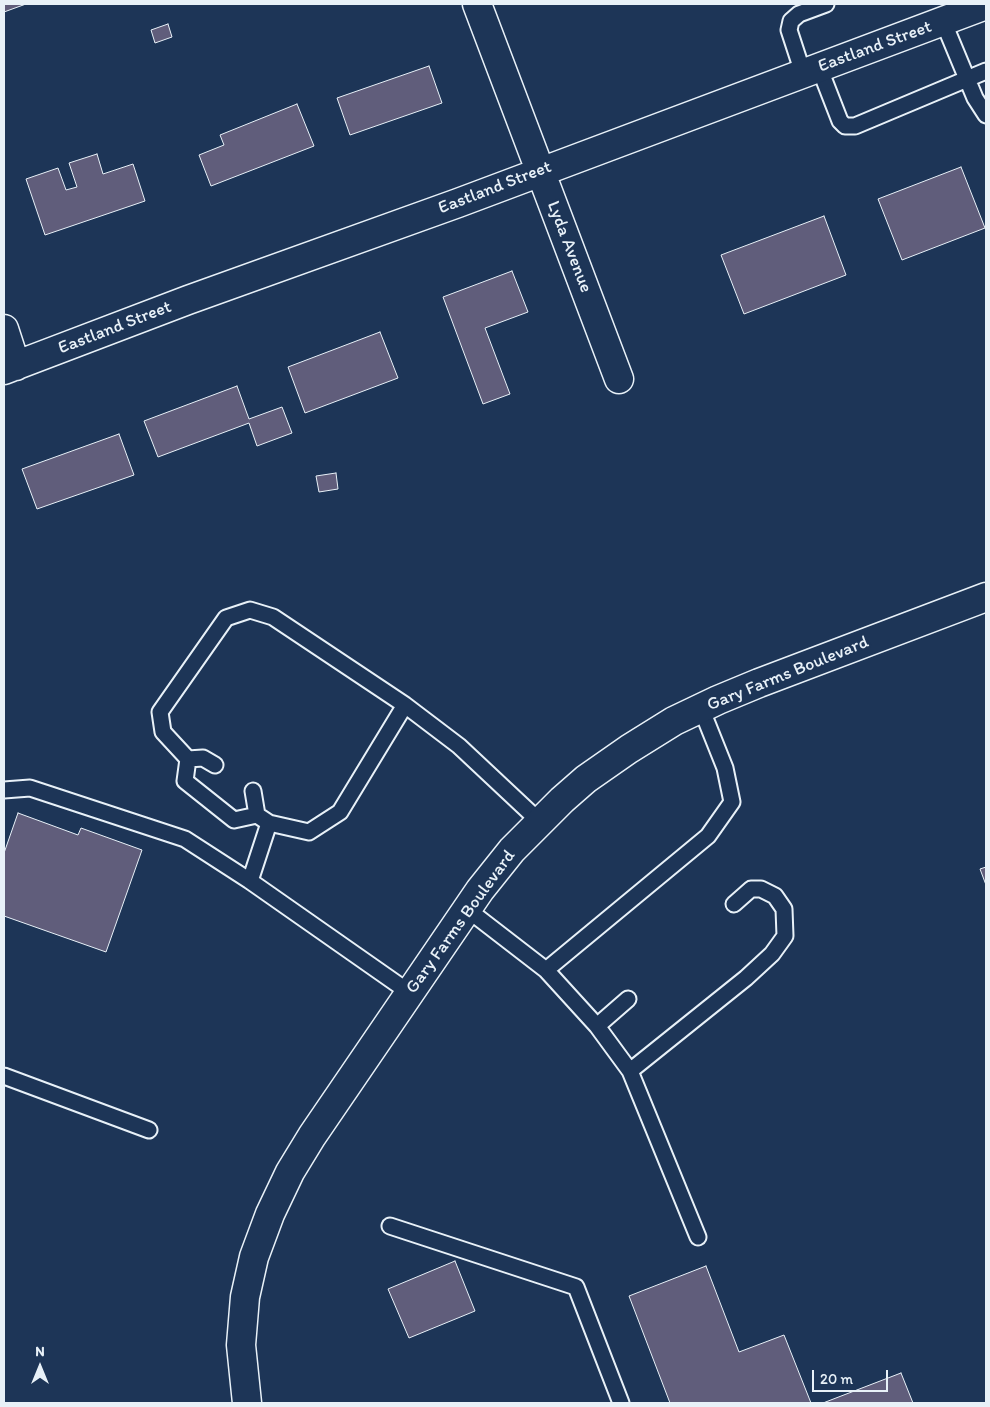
<!DOCTYPE html>
<html>
<head>
<meta charset="utf-8">
<style>
  body { margin:0 }
  #map { position:relative; width:990px; height:1407px; overflow:hidden; background:#1d3557; font-family:Itim,sans-serif }
  canvas { display:block }
  .frame { position:absolute; inset:0; border:5px solid #e8f1f8; pointer-events:none }
  .north { position:absolute; left:15px; top:1342px; width:50px; height:50px; -webkit-text-stroke:4px #1d3557; paint-order:stroke; rotate:0deg; font-size:14px; font-weight:700; line-height:20px; text-align:center; color:#e8f1f8 }
  .north::after { content:''; display:block; margin:auto; width:18px; height:22px; background:#e8f1f8; clip-path:polygon(50% 0,100% 100%,50% 72%,0 100%) }
  .scale { position:absolute; left:812px; top:1370px; width:76px; height:22px; box-sizing:border-box; border:2px solid #e8f1f8; border-top:0; padding-left:6px; font-size:15px; line-height:18px; white-space:nowrap; color:#e8f1f8; -webkit-text-stroke:4px #1d3557; paint-order:stroke }
</style>
</head>
<body>
<div id="map">
<canvas width="990" height="1407"></canvas>
<div class="frame"></div>
<div class="north">N</div>
<div class="scale">20 m</div>
</div>
<script>
const g = document.querySelector('canvas').getContext('2d');
g.lineJoin = 'round';
function paint(path, color) { g.fillStyle = color; g.fill(path, 'evenodd'); }
const shape = rows => new Path2D(rows.map(r => 'M' + r).join(''));
function stroke(path, color, width, dash) { g.strokeStyle = color; g.lineWidth = width; g.lineCap = dash ? 'butt' : 'round'; g.setLineDash(dash || []); g.stroke(path); }
function label(font, color, halo, rows, align = 'center') {
  g.font = font + ' Itim,sans-serif'; g.lineWidth = 4; g.setLineDash([]); g.textBaseline = 'middle'; g.strokeStyle = halo; g.fillStyle = color; for (const [text, x, y, turn = 0] of rows) {
    g.save(); g.translate(x, y); g.rotate((+turn || 0) * Math.PI / 180); g.textAlign = isNaN(turn) ? turn : align; if (halo) g.strokeText(text, 0, 0); g.fillText(text, 0, 0); g.restore();
  }
}
const building = shape([
  [4,4,26,4,4,12,4,4],
  [168,24,172,37,155,43,151,30,168,24],
  [429,66,442,103,350,135,337,98,429,66],
  [297,104,314,146,211,186,199,155,224,145,220,135,297,104],
  [97,154,103,174,133,164,145,201,45,235,26,179,58,168,66,190,77,187,69,163,97,154],
  [961,167,985,228,902,260,878,199,961,167],
  [824,216,846,275,744,314,721,255,824,216],
  [512,271,528,312,485,328,510,394,483,404,443,297,512,271],
  [380,332,398,378,305,413,288,367,380,332],
  [237,386,249,419,282,407,292,433,257,446,249,423,158,457,144,421,237,386],
  [119,434,134,475,37,509,22,469,119,434],
  [336,473,338,489,319,492,316,476,336,473],
  [18,813,78,835,81,828,142,850,106,952,4,916,4,853,18,813],
  [986,867,986,885,980,869,986,867],
  [455,1261,475,1311,409,1338,388,1289,455,1261],
  [706,1266,739,1352,784,1335,811,1403,670,1403,629,1296,706,1266],
  [901,1373,913,1403,823,1403,901,1373]
]);
const lane = shape([
  [943,21,975,98,986,115],
  [819,67,840,121,845,126,855,126,986,71],
  [803,73,789,30,791,21,799,14,826,4],
  [188,759,203,758,215,765],
  [4,790,30,788,185,839,250,881,410,993],
  [253,791,257,815],
  [269,823,309,832,340,812,405,705],
  [250,881,269,823,257,815,234,820,185,781,188,759,163,732,160,712,226,618,250,610,273,617,405,705,459,746,539,821],
  [467,909,546,970,597,1026,630,1071,698,1237],
  [546,970,708,836,732,802,725,768,701,708],
  [597,1026,628,999],
  [630,1071,746,978,772,954,785,936,784,909,775,896,761,889,751,889,734,904],
  [4,1076,149,1130],
  [390,1226,576,1287,621,1403]
]);
const street = shape([
  [477,4,619,379],
  [4,329,16,366],
  [4,370,188,300,458,203,986,5],
  [247,1403,241,1345,245,1297,254,1257,270,1214,290,1172,312,1136,480,890,512,850,562,800,586,779,629,749,674,721,718,700,759,683,986,597]
]);
const streetNames = [
  ["Eastland Street",875,47,-20],
  ["Eastland Street",495,188,-21],
  ["Lyda Avenue",569,247,69],
  ["Eastland Street",115,328,-21],
  ["Gary Farms Boulevard",788,674,-22],
  ["Gary Farms Boulevard",461,922,-54]
];
paint(building, '#605d7b');
stroke(building, '#e8f1f8', 1);
stroke(lane, '#e8f1f8', 19);
stroke(street, '#e8f1f8', 31);
stroke(lane, '#1d3557', 15);
stroke(street, '#1d3557', 28);
label('18px', '#e8f1f8', '#1d3557', streetNames);
</script>
</body>
</html>
